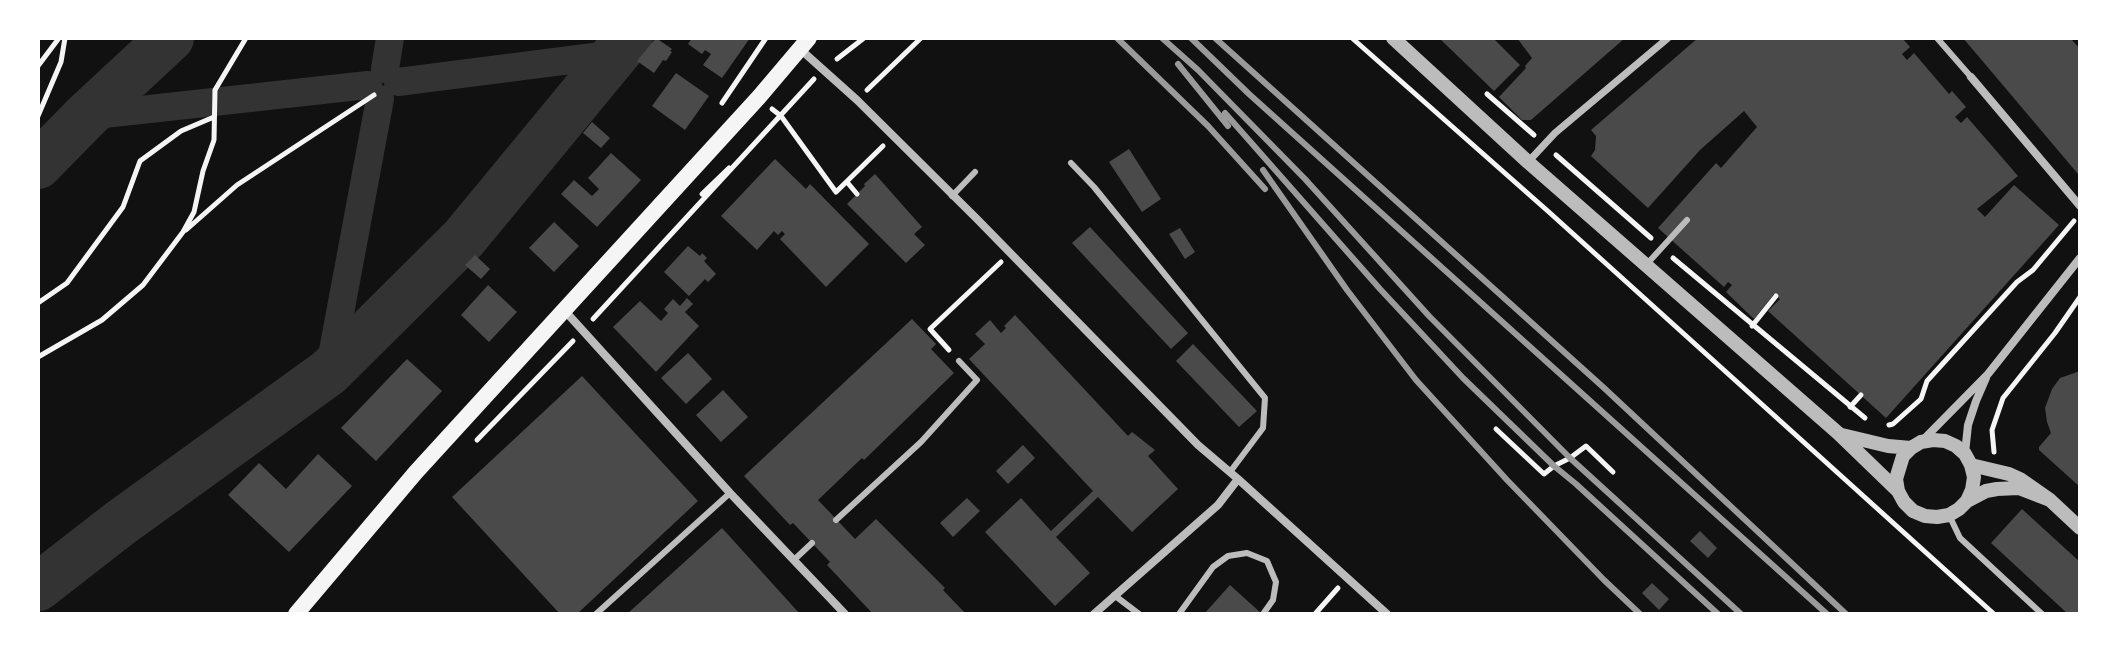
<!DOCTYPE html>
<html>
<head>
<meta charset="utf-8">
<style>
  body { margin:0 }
  #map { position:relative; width:2118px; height:652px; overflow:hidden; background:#111; font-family:"Work Sans",sans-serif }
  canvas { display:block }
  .frame { position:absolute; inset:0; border:40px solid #fff; pointer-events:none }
</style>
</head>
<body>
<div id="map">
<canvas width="2118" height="652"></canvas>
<div class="frame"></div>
</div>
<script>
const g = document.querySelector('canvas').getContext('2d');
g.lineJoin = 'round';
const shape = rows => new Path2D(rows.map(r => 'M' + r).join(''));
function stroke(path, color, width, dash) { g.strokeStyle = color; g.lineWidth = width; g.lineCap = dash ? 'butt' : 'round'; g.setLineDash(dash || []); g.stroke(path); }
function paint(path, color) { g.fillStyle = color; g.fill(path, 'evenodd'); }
const canal = shape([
  [385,69,390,38],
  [398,82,617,54],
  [86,116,368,85],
  [329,372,380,99]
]);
const river = shape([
  [38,165,86,116,170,38],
  [38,587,119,524,329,372,464,238,629,38]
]);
const building = shape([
  [656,38,672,49,670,51,672,52,666,61,663,60,654,73,637,61],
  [692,38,750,38,722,78,703,65,711,54,705,50,702,54,688,44],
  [1439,38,1493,38,1520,65,1494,91],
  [1517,38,1625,38,1531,120,1522,120,1499,97,1526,68,1525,66,1532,58],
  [1698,38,1902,38,1910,47,1902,54,1907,60,1914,53,1949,94,1952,91,1966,107,1955,117,1961,123,1967,117,2018,176,1977,209,1985,217,2014,185,2059,225,1886,418,1768,311,1780,299,1776,296,1774,294,1754,319,1726,292,1732,285,1728,282,1724,287,1658,228,1716,163,1721,168,1757,127,1744,111,1700,150,1648,208,1591,156,1595,150,1596,136,1591,130],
  [1963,38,2074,38,2072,40,2080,49,2080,173,2078,174],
  [676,73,709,96,685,130,652,106],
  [592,122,610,138,601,148,583,133],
  [1129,149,1161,199,1142,212,1109,162],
  [611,153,641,180,597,227,561,194,574,180,592,196,599,189,588,178],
  [775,159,806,189,810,184,869,244,826,287,780,239,785,234,782,231,778,235,774,231,757,250,721,216],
  [875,174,922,227,914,234,925,245,906,263,847,204,865,186,864,184],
  [554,222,579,246,554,272,529,248],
  [1090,227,1188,333,1171,349,1072,243],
  [1180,228,1195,252,1185,259,1169,234],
  [688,246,700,256,702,253,707,258,704,261,716,274,708,282,705,279,689,296,664,272],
  [475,255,490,269,481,279,465,265],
  [488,285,517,312,489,342,461,315],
  [687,298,693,304,685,312,699,326,656,372,613,327,640,301,661,321,668,313,664,309,673,299,680,306],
  [1015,315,1128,436,1132,432,1155,450,1148,456,1178,489,1132,532,1098,497,1056,537,1090,573,1055,606,985,532,1021,498,1051,531,1093,491,969,359,985,344,975,334,990,320,1001,333,1006,328,1004,326],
  [912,319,936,344,931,349,954,373,864,460,862,458,818,500,855,539,876,519,945,588,943,590,966,614,873,614,827,565,830,562,793,523,790,525,744,476],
  [1193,344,1257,411,1239,427,1176,361],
  [688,353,712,379,686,404,661,378],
  [407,359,442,391,376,461,341,428],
  [2080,371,2080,487,2039,450,2039,447,2051,433,2047,422,2045,408,2052,389,2060,378],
  [582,376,698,501,577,614,560,614,452,497],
  [723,390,748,417,721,442,696,415],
  [1023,445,1035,458,1008,484,996,471],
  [318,454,352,486,289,552,228,495,259,463,286,489],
  [967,498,980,511,953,537,940,523],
  [2022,509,2080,562,2080,614,2068,614,1991,543],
  [722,528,800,614,627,614],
  [1700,531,1717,548,1708,558,1690,541],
  [1652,583,1669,599,1659,610,1642,593],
  [1230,585,1262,614,1204,614]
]);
const path = shape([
  [1352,38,1550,213,1994,614],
  [837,59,864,38],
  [38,66,59,38],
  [867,90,921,38],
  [1487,94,1534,135],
  [722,103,766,38],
  [772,109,781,116,836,192,883,146],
  [38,116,61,62,65,38],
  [1556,155,1651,238],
  [847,182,857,194],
  [702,194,729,168],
  [186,230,237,185,374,95],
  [1673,258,1865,418],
  [38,303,67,283,123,207,140,161,181,131,214,117],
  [593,319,814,79],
  [1752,326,1776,296],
  [949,350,930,329,1001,262],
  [38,357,102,320,143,285,183,232,194,212,203,171,214,140,215,90,246,38],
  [1850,407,1861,395],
  [1889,425,1893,424,1921,399,1927,381,2017,282,2033,270,2074,221],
  [1496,429,1544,474,1554,466,1570,458,1586,446,1613,472],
  [477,440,573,341],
  [1994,452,1992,430,2003,398,2055,333,2080,297],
  [1315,614,1338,588]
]);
const service = shape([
  [1937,38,1971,77],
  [1071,163,1094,187,1265,398,1263,428,1230,472],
  [952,196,975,172],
  [1646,265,1687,220],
  [1949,515,1960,538,2042,614],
  [836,520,921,442,977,380,959,361],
  [795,559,812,543],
  [1114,595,1139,614],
  [596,614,730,493],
  [1179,614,1213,567,1228,556,1247,553,1267,561,1276,582,1273,600,1263,614]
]);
const pedestrian = shape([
  [1528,162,1555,133,1668,38]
]);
const minor = shape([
  [800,49,857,100,977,219,1198,445,1238,479,1387,614],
  [1971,77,2080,206],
  [565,311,730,493,845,614],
  [1924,439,1988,374,2080,258],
  [1965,453,1968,425,1976,401,1986,378],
  [1094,614,1218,505,1238,479]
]);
const tertiary = shape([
  [1393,38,1528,162,1838,433,1898,491,1904,502,1913,511,1925,516,1937,517,1949,515,1959,509,1967,501,1986,491,1997,489,2019,488,2050,500],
  [1842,435,1888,446,1911,448],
  [1971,465,2009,474,2020,479,2050,500,2080,528],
  [1898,491,1896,479,1903,456,1911,448,1921,442,1933,440,1945,441,1956,446,1965,454,1971,465,1974,477,1972,490,1967,501]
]);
const secondary = shape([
  [296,614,416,472,759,97,809,38]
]);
const rail = shape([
  [1117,38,1208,126,1265,189],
  [1162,38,1198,70,1305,179,1429,316,1570,458,1741,614],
  [1191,38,1249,94,1827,614],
  [1215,38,1603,387,1846,614],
  [1178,64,1228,126],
  [1225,113,1380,289,1463,378,1554,466,1576,484,1718,614],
  [1263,170,1347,290,1416,380,1507,480,1604,580,1640,614]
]);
stroke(canal, '#333', 28);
stroke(river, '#333', 48);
paint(building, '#4a4a4a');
stroke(path, '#f5f5f5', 5);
stroke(service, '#bcbcbc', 6);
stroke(pedestrian, '#bcbcbc', 7);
stroke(minor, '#bcbcbc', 8);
stroke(tertiary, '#bcbcbc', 14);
stroke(secondary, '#f5f5f5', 16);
stroke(rail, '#9a9a9a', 6);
</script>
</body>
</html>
